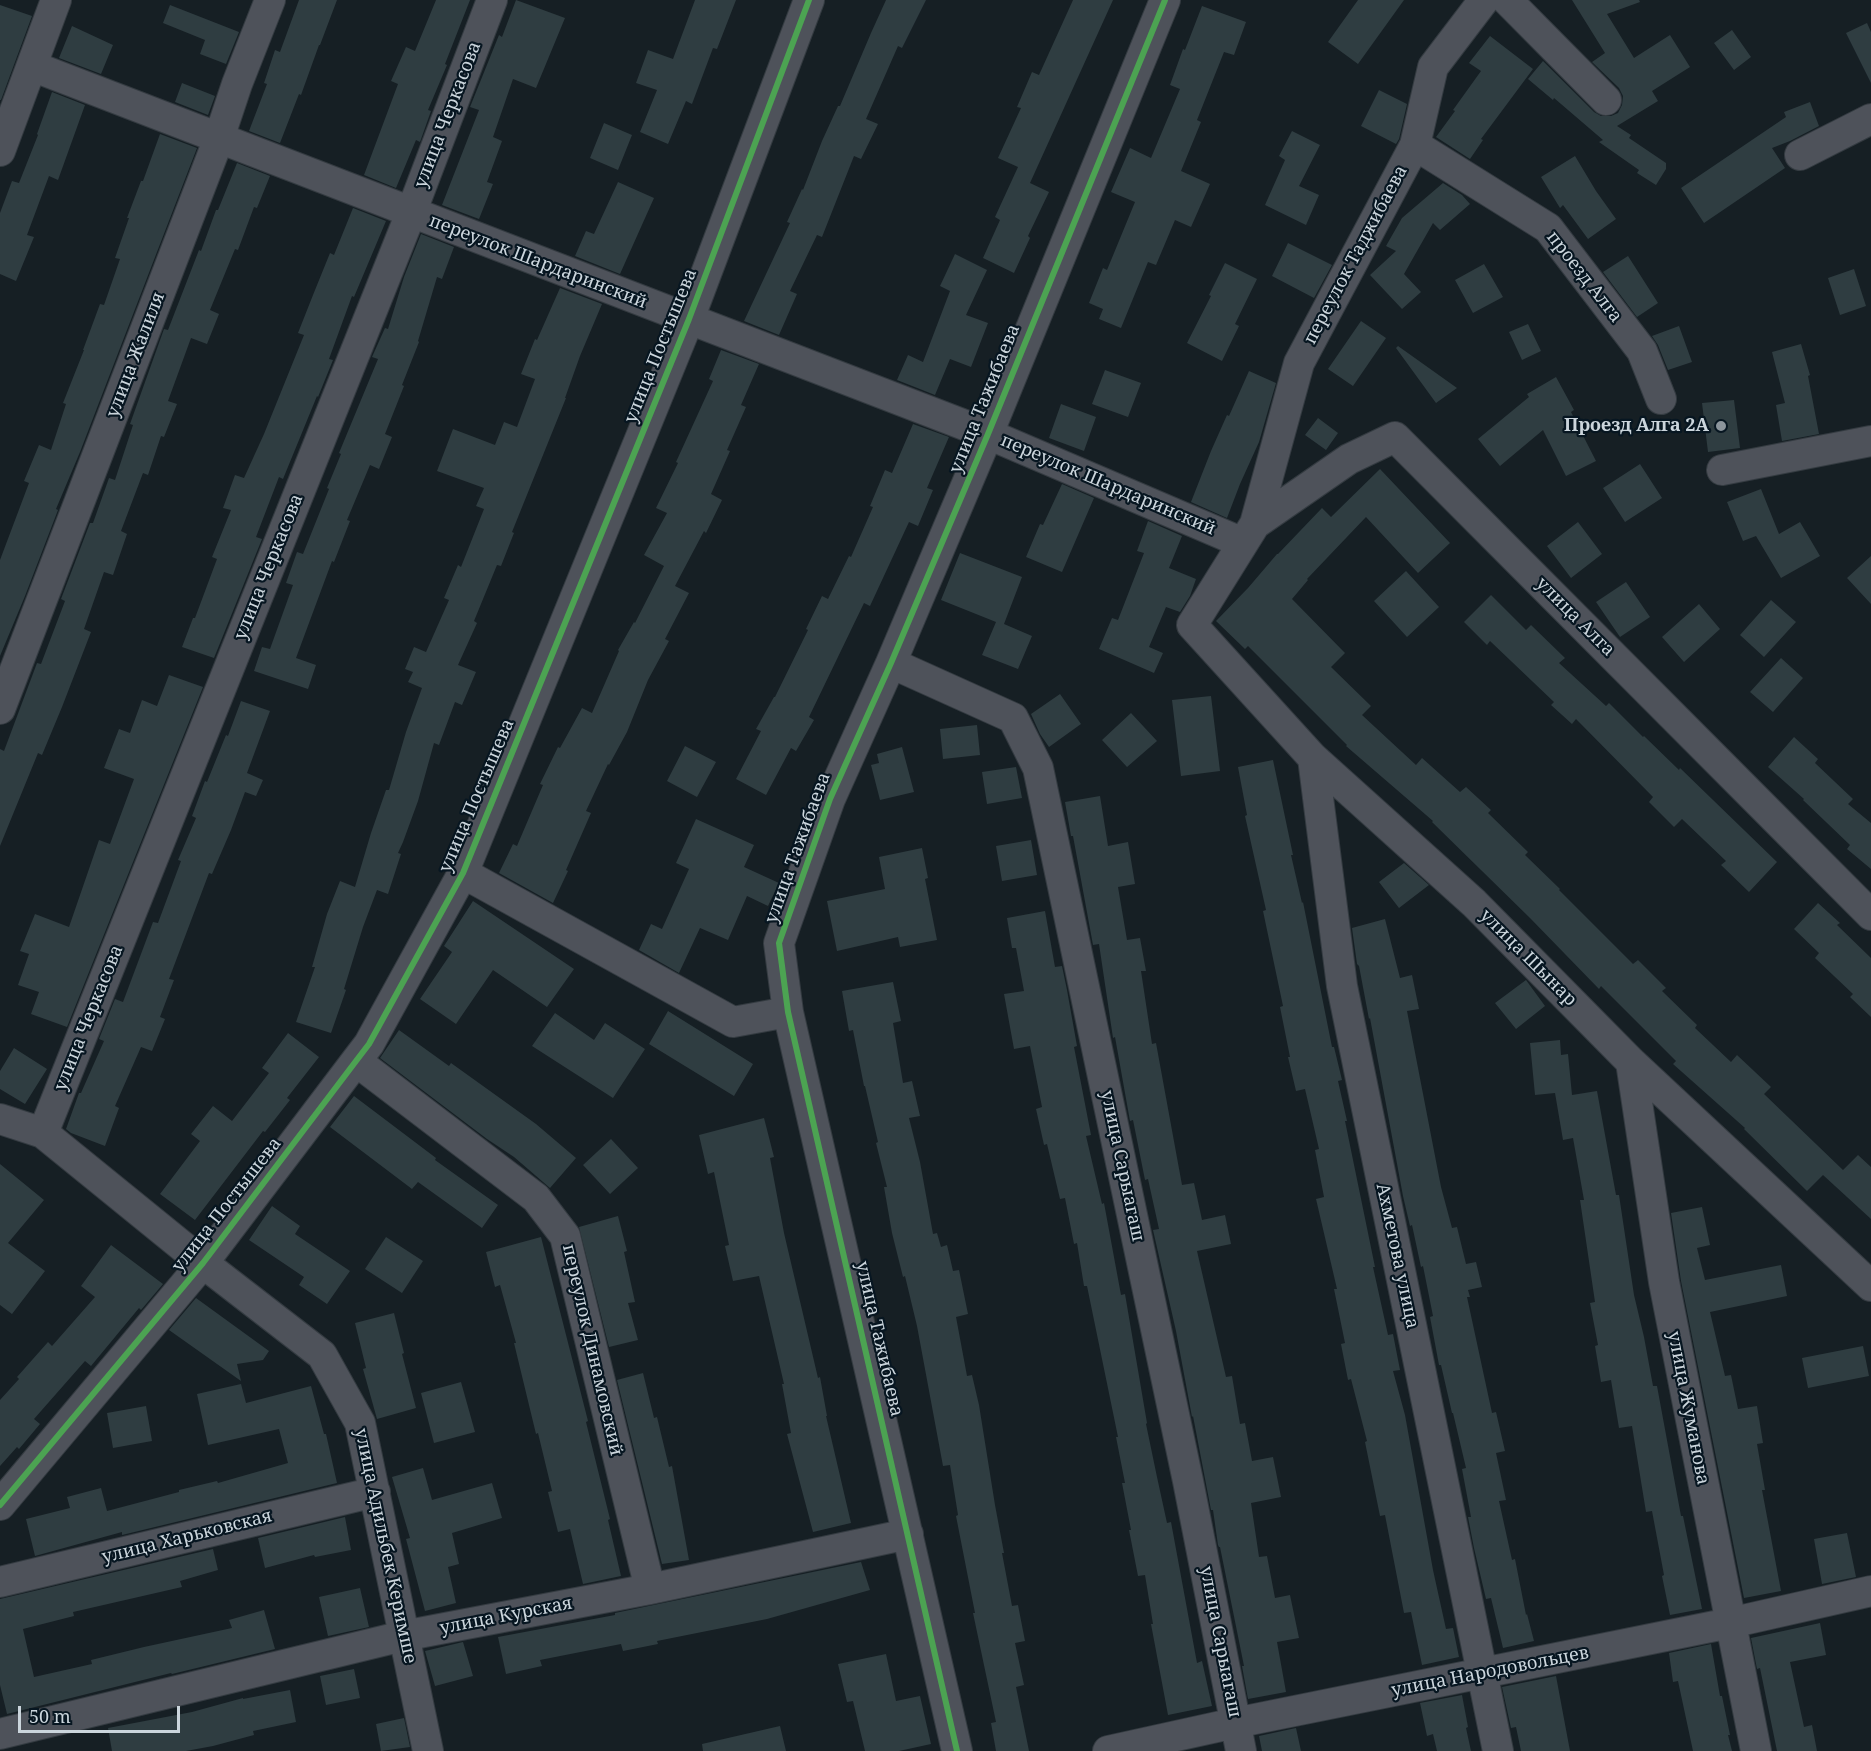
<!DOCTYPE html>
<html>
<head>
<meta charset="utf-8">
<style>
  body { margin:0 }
  #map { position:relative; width:1871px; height:1751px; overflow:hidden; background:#161f24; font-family:"Noto Serif",serif }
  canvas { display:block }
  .scale { position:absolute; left:18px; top:1706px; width:162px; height:27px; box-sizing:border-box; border:3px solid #cbd5dc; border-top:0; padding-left:8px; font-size:18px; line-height:21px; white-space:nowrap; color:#cbd5dc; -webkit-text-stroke:4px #071621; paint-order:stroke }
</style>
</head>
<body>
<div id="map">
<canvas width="1871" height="1751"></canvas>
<div class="scale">50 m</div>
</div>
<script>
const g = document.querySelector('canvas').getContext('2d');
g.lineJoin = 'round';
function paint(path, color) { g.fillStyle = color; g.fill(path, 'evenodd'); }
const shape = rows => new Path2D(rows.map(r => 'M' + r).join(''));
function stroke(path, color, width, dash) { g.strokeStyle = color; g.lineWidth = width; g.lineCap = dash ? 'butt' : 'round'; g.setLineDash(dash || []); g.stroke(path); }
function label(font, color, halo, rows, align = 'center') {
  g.font = font + ' "Noto Serif",serif'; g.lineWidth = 4.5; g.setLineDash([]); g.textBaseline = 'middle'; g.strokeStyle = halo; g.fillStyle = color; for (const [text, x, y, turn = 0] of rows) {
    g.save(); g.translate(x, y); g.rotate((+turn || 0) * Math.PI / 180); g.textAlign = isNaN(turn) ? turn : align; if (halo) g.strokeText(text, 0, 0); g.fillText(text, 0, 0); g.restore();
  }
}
const building = shape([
  [299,0,337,0,320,45,319,45,301,95,299,94,280,143,249,131,267,84,264,83,275,50,280,52],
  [436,0,470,0,445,64,447,65,428,110,431,111,420,142,416,140,396,188,364,175,398,84,391,81,406,47,415,51],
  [516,0,565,18,536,88,513,79,493,137,502,141,487,182,493,184,479,219,442,205,479,110,470,107,499,35,502,37],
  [695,0,736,0,717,49,713,48,692,104,686,101,668,144,640,132,657,90,636,83,648,50,673,59],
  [886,0,926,0,902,48,898,46,866,119,878,124,861,159,854,156,822,237,817,235,790,291,797,294,779,335,744,321,790,223,787,222,802,189,803,190,822,141,838,106,840,106,871,33],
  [1073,0,1113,0,1030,183,1049,192,1028,236,1030,238,1014,273,983,258,1000,220,995,217,1018,167,998,158,1021,108,1017,107,1032,72,1039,75],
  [1358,0,1404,0,1358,64,1328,42],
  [1572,0,1639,0,1640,2,1607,14,1634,58,1670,35,1690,67,1652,91,1658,101,1617,126,1631,135,1629,138,1666,163,1666,169,1656,185,1637,173,1639,170,1599,142,1603,140,1554,98,1553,100,1528,79,1543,61,1594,112,1601,116,1611,116,1618,113,1622,105,1623,96,1619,88,1592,62,1605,53],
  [0,5,32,16,1,100,0,100],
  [170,5,239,32,226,64,200,54,205,40,163,23],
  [1202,6,1246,22,1234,55,1224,52,1197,120,1201,122,1181,171,1210,184,1191,227,1175,220,1156,265,1148,262,1121,328,1099,319,1103,309,1089,303,1103,268,1107,270,1135,202,1111,192,1130,148,1151,158,1180,89,1170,85,1183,49,1185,50],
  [1867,23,1871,32,1871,83,1846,33],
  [72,26,113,45,101,74,59,58],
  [1732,30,1751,57,1734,70,1714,43],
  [1490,36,1533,69,1481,139,1483,140,1470,159,1436,137,1455,111,1453,110,1481,71,1469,63],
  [182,83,215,96,208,115,175,102],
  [1379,90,1407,104,1399,139,1396,144,1361,126],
  [52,92,85,105,58,180,49,176,27,235,34,237,16,281,0,274,0,213,12,181,19,183,38,135,37,134],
  [1810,102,1819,126,1790,141,1772,148,1785,168,1704,223,1681,188,1786,117,1784,112],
  [604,123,632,135,618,170,590,158],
  [1292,131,1320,145,1299,186,1319,195,1306,225,1265,205,1285,160,1279,156],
  [160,134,197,148,80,452,56,509,58,510,25,596,0,656,0,560,29,483,24,481,39,445,51,450,66,404,63,403,84,350,83,350,100,304,104,305,120,259,115,258,129,218,127,218,141,181,143,181],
  [1575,156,1596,191,1616,219,1588,239,1563,205,1560,208,1541,177],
  [237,163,270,176,257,208,254,207,238,250,235,249,210,310,219,314,207,344,191,338,168,401,177,404,164,437,161,436,148,475,143,473,121,531,127,534,113,575,104,572,84,629,91,632,62,707,42,755,38,753,0,846,0,749,4,751,37,663,41,664,65,601,61,599,90,523,93,523,109,478,115,480,133,425,130,424,164,329,168,330,199,250,201,251,216,210,218,210],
  [618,182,654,198,620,274,575,256,586,231,594,234],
  [1443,183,1462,195,1470,204,1440,230,1433,223,1404,274,1421,292,1402,309,1370,275,1396,251,1386,246,1402,218],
  [353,208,386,221,354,297,352,296,329,359,333,360,318,397,317,396,283,479,279,477,256,537,262,539,214,658,182,647,193,618,195,618,217,559,212,557,231,510,223,508,235,475,244,478,264,434,304,335,298,333,313,295,330,253,334,255],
  [421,234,454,247,442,279,437,277,418,341,419,342,402,385,404,386,385,434,392,437,379,469,370,465,347,520,350,521,334,562,332,561,296,658,316,665,308,689,254,671,262,647,270,649,293,585,286,583,297,552,303,554,329,489,327,488,341,454,339,453,378,359,372,357,385,328,388,329,404,277],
  [1288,243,1332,265,1314,298,1272,276],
  [955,254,987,270,966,315,988,323,971,367,950,359,935,395,897,380,908,355,923,362,950,291,940,286],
  [1628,256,1658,303,1637,317,1603,272],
  [1225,263,1257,279,1235,324,1239,326,1222,361,1187,343,1211,296,1209,295],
  [1484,264,1503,297,1473,313,1455,280],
  [1854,269,1866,306,1840,315,1828,278],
  [560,288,602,304,580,356,565,398,566,398,512,532,514,533,501,566,497,565,474,621,477,623,458,665,476,672,462,705,455,702,439,745,434,743,418,801,403,842,398,853,401,854,388,894,377,890,363,927,344,989,346,990,331,1033,296,1022,315,967,312,967,327,914,340,881,355,887,371,833,386,790,389,790,406,732,422,688,408,682,413,672,405,669,414,647,426,652,449,600,444,598,458,565,461,567,484,509,476,506,484,488,437,471,453,429,495,445,504,422,517,427,535,379,521,374,535,339,537,340],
  [1361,321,1386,338,1353,386,1328,369],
  [1528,324,1541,351,1522,360,1509,332],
  [1679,326,1692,362,1668,370,1658,345,1652,336],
  [1801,344,1810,375,1808,376,1819,434,1782,441,1776,405,1785,403,1772,352],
  [1398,346,1457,388,1436,403,1396,348],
  [721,350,759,364,741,405,746,407,727,450,730,451,711,494,722,500,706,533,704,531,675,586,689,593,665,639,669,641,648,680,627,732,609,765,608,764,586,811,591,813,566,870,568,871,553,903,499,873,513,844,517,846,543,785,540,784,558,747,560,748,582,708,592,713,619,651,618,650,634,622,635,623,664,566,644,555,667,513,656,508,678,463,676,462,713,381,709,379],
  [1105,370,1141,383,1128,417,1092,404],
  [1249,371,1276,383,1259,442,1240,484,1227,518,1191,502,1211,451,1227,415,1229,416],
  [1556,377,1574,410,1571,412,1596,461,1566,476,1543,430,1500,466,1478,439,1529,397,1527,394],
  [1734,400,1740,448,1708,452,1702,403],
  [1061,404,1096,417,1084,451,1049,438],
  [1318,418,1338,433,1326,450,1305,435],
  [913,424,949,437,927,488,933,490,918,526,909,522,870,606,864,603,809,717,814,720,796,751,791,748,766,795,736,779,761,731,756,729,774,697,775,697,808,630,806,629,822,596,828,599,849,556,851,557,873,507,870,506,885,470,892,473],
  [1640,464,1662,498,1625,522,1603,488],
  [1380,469,1450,543,1418,573,1366,517,1307,579,1308,580,1292,599,1345,653,1331,667,1371,706,1362,715,1416,765,1422,758,1460,792,1466,787,1491,810,1488,813,1528,852,1525,855,1560,889,1559,890,1633,964,1638,960,1666,988,1662,991,1697,1025,1695,1028,1731,1062,1737,1055,1771,1087,1764,1094,1843,1170,1858,1155,1871,1167,1871,1219,1823,1175,1807,1191,1744,1129,1745,1128,1673,1064,1676,1061,1601,986,1599,989,1530,918,1432,822,1433,821,1346,746,1347,745,1248,646,1245,649,1216,621,1248,588,1277,554,1278,554,1322,508,1331,517],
  [1062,484,1094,498,1062,572,1026,557,1040,524,1043,525],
  [1761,489,1779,534,1800,522,1820,556,1781,578,1756,536,1743,541,1727,502],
  [1148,521,1182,536,1169,568,1196,579,1190,596,1180,612,1166,607,1149,647,1163,653,1154,673,1099,649,1112,618,1118,620,1144,553,1137,551],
  [1578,522,1602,554,1571,578,1547,546],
  [960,553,1022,577,1004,624,1032,636,1018,669,982,655,996,622,941,600],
  [1871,556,1871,604,1847,578],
  [1406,571,1439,607,1407,637,1374,601],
  [1626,582,1650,617,1620,637,1596,602],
  [1491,595,1526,630,1531,625,1565,658,1559,663,1606,706,1609,703,1643,737,1644,736,1679,770,1680,768,1777,862,1749,892,1721,865,1726,861,1682,819,1674,827,1649,802,1653,797,1576,719,1572,724,1551,705,1554,702,1490,641,1487,645,1464,622],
  [1771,600,1796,622,1764,657,1740,635],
  [1699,604,1720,629,1684,662,1662,637],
  [1781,658,1803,678,1773,712,1750,692],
  [169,675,203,687,67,1027,31,1014,39,992,18,985,29,954,20,951,35,914,69,927,99,840,110,844,134,779,104,768,119,729,130,733,142,700,157,706],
  [1060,694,1081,724,1049,747,1040,734,1031,714],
  [1211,696,1220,771,1181,776,1172,700],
  [241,701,270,711,247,773,263,780,256,796,245,792,231,830,212,874,209,873,169,979,174,980,160,1017,165,1019,152,1051,141,1047,115,1106,119,1108,105,1146,71,1133,66,1129,79,1093,81,1093,104,1041,99,1039,115,999,123,1002,153,922,158,923,181,861,178,860,196,818,192,816,205,781,207,782,226,735,228,736],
  [1131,713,1157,741,1127,767,1102,740],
  [977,725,980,755,943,759,940,729],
  [1794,737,1818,759,1815,763,1853,799,1848,804,1871,823,1871,869,1847,849,1850,845,1803,800,1804,799,1768,767],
  [685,746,716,762,697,797,667,781],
  [902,747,914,792,880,800,871,765,879,763,877,754],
  [1273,760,1293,855,1291,855,1302,903,1303,902,1332,1047,1334,1047,1342,1080,1338,1081,1347,1121,1345,1121,1375,1267,1373,1267,1388,1335,1393,1334,1400,1370,1393,1371,1405,1415,1433,1570,1446,1629,1453,1628,1459,1657,1422,1665,1411,1612,1404,1613,1385,1515,1380,1516,1365,1442,1367,1441,1351,1379,1348,1380,1341,1344,1345,1343,1334,1289,1337,1289,1316,1199,1324,1197,1315,1150,1319,1149,1305,1089,1296,1091,1288,1057,1290,1057,1280,1007,1283,1006,1263,911,1266,910,1245,816,1247,815,1238,767],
  [1016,767,1022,798,987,804,982,772],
  [1100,796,1108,846,1128,842,1135,884,1118,887,1127,940,1140,938,1146,971,1141,971,1152,1044,1156,1043,1182,1185,1194,1183,1202,1220,1225,1215,1231,1244,1197,1251,1226,1377,1232,1376,1240,1424,1245,1423,1252,1461,1273,1457,1281,1497,1251,1503,1259,1557,1267,1556,1275,1598,1290,1595,1299,1638,1277,1642,1286,1692,1248,1699,1242,1666,1244,1666,1220,1547,1219,1547,1218,1545,1213,1510,1211,1510,1193,1416,1192,1417,1176,1331,1153,1230,1159,1229,1148,1179,1145,1180,1133,1120,1130,1121,1115,1037,1113,1038,1099,944,1093,945,1073,836,1071,836,1065,802],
  [696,819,754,845,744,867,779,883,768,906,747,896,728,940,700,928,679,973,639,950,651,924,662,929,689,869,676,863],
  [1031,840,1037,875,1002,881,996,846],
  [922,848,928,878,925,879,937,940,900,947,898,937,837,951,827,901,885,889,879,857],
  [1404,863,1429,885,1399,908,1379,882],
  [473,901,574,969,547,1007,493,970,456,1024,420,999,452,952,444,946],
  [1818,903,1840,923,1837,925,1871,958,1871,1017,1850,997,1853,994,1815,958,1819,953,1794,929],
  [1045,911,1055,967,1062,966,1067,990,1077,1046,1074,1047,1091,1135,1086,1136,1102,1204,1104,1203,1121,1295,1125,1294,1147,1423,1146,1424,1157,1477,1167,1523,1171,1522,1197,1663,1202,1661,1212,1706,1168,1715,1151,1624,1153,1624,1145,1575,1138,1576,1129,1530,1131,1530,1122,1483,1125,1483,1116,1437,1118,1437,1087,1286,1084,1286,1077,1243,1074,1244,1065,1198,1060,1199,1047,1144,1044,1145,1036,1109,1042,1107,1030,1046,1014,1049,1004,994,1024,991,1016,948,1012,948,1007,918],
  [1385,919,1400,978,1412,975,1419,1009,1407,1011,1441,1187,1452,1228,1457,1227,1466,1264,1476,1262,1482,1287,1468,1290,1470,1297,1467,1297,1492,1413,1496,1412,1505,1451,1496,1453,1506,1500,1499,1501,1512,1560,1515,1559,1526,1615,1527,1614,1534,1641,1503,1648,1491,1598,1486,1599,1474,1548,1468,1517,1471,1517,1462,1469,1466,1468,1453,1413,1452,1413,1441,1365,1439,1365,1430,1317,1433,1316,1423,1266,1421,1267,1412,1225,1410,1226,1403,1196,1370,1018,1369,1019,1359,966,1357,964,1352,928],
  [1526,980,1545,1006,1516,1029,1495,1003],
  [893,982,901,1021,893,1023,903,1083,912,1081,920,1116,909,1118,920,1162,933,1234,937,1233,941,1247,947,1245,953,1271,959,1270,968,1314,956,1317,967,1376,972,1375,979,1405,995,1505,1004,1553,1002,1553,1012,1606,1018,1605,1025,1641,1015,1643,1024,1685,1016,1687,1029,1751,996,1751,991,1723,996,1722,973,1613,975,1613,956,1516,958,1515,950,1465,943,1466,917,1326,905,1276,903,1277,892,1233,884,1187,887,1187,876,1143,878,1142,865,1086,864,1086,853,1030,849,1031,842,991],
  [668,1011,753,1064,734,1096,649,1044],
  [555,1013,594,1040,605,1023,645,1049,613,1098,532,1046],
  [399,1030,449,1066,451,1063,536,1124,576,1158,550,1188,514,1157,487,1139,380,1058],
  [288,1033,319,1057,287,1098,290,1100,265,1132,263,1131,195,1220,160,1194,200,1141,191,1134,213,1106,232,1121,269,1073,262,1068],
  [1560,1040,1561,1055,1568,1054,1572,1095,1597,1091,1616,1195,1619,1195,1634,1295,1644,1337,1653,1386,1657,1386,1681,1516,1683,1516,1702,1609,1670,1615,1662,1576,1664,1575,1652,1511,1646,1512,1632,1426,1619,1428,1611,1380,1601,1382,1595,1346,1598,1345,1590,1303,1595,1302,1580,1200,1584,1200,1573,1138,1563,1140,1555,1093,1535,1095,1530,1043],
  [14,1048,47,1069,25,1104,0,1089,0,1071],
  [354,1096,436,1158,435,1160,498,1205,482,1228,418,1182,412,1189,330,1127],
  [764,1118,774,1157,770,1158,784,1233,818,1378,820,1377,827,1416,826,1416,851,1523,813,1532,787,1434,791,1433,782,1384,784,1384,759,1276,733,1281,725,1246,729,1245,714,1172,708,1174,699,1135],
  [611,1139,638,1168,610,1194,583,1165],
  [0,1164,44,1200,8,1243,45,1271,12,1314,0,1305],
  [272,1206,300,1226,295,1234,350,1271,327,1304,299,1285,304,1277,249,1240],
  [1702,1207,1710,1245,1697,1248,1705,1280,1781,1265,1787,1296,1710,1312,1725,1376,1731,1375,1738,1409,1757,1406,1763,1443,1757,1444,1765,1490,1762,1490,1781,1591,1744,1598,1681,1281,1671,1213],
  [618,1216,627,1251,624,1252,635,1302,628,1303,638,1340,609,1347,579,1227],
  [386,1237,423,1261,402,1293,365,1269],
  [541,1237,588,1421,586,1422,610,1519,608,1520,621,1576,583,1584,570,1529,558,1532,548,1492,552,1491,538,1433,536,1434,514,1343,516,1343,500,1285,495,1287,486,1252],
  [111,1245,163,1284,141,1310,139,1308,91,1366,85,1361,34,1419,40,1424,19,1449,17,1447,0,1466,0,1400,19,1379,17,1377,48,1342,52,1346,95,1297,81,1286],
  [196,1298,269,1351,263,1360,237,1364,241,1381,169,1330],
  [394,1313,404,1353,402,1354,416,1408,377,1419,363,1369,366,1368,355,1323],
  [1863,1346,1869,1376,1808,1388,1802,1358],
  [643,1373,654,1418,657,1417,669,1467,672,1466,689,1560,662,1564,617,1380],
  [461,1382,475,1432,434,1443,421,1393],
  [241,1384,246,1403,311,1386,324,1434,326,1434,337,1483,122,1535,122,1532,35,1556,26,1519,70,1508,67,1497,101,1488,107,1511,179,1492,179,1490,217,1481,218,1483,288,1463,279,1429,208,1445,197,1394],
  [146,1406,152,1441,113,1448,107,1413],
  [423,1468,432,1500,492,1483,502,1518,452,1533,459,1564,448,1567,456,1603,425,1611,406,1539,410,1538,392,1477],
  [345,1517,351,1550,315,1557,314,1555,265,1568,258,1538],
  [1847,1533,1856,1577,1822,1584,1814,1539],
  [213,1549,218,1570,180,1581,182,1587,73,1612,74,1616,23,1629,34,1677,92,1664,91,1660,144,1647,232,1628,229,1620,264,1610,275,1649,172,1674,171,1673,7,1714,0,1685,0,1599],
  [861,1562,870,1590,767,1619,657,1641,658,1644,623,1651,621,1644,540,1660,542,1666,506,1674,498,1637,615,1615,615,1613],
  [360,1588,369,1627,328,1636,319,1597],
  [1820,1623,1826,1655,1790,1662,1804,1727,1812,1725,1817,1751,1777,1751,1760,1668,1757,1669,1751,1638],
  [463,1642,473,1676,435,1686,425,1651],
  [1711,1644,1720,1696,1722,1696,1730,1735,1728,1735,1732,1751,1693,1751,1678,1681,1673,1682,1669,1653],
  [886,1654,896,1701,920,1696,931,1744,899,1751,865,1751,853,1701,847,1702,838,1664],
  [354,1669,360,1698,326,1705,320,1676],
  [1556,1676,1570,1751,1521,1751,1516,1727,1511,1728,1502,1687],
  [290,1690,296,1722,253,1731,254,1735,213,1746,186,1751,112,1751,108,1728,192,1712,243,1698,243,1699],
  [1462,1695,1468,1727,1466,1728,1471,1751,1437,1751,1433,1734,1427,1736,1420,1703],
  [404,1718,410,1747,381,1751,376,1724],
  [780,1726,786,1751,703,1751,702,1744],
  [1296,1728,1301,1751,1262,1751,1259,1736]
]);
const minor = shape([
  [1484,0,1433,67,1415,145,1299,363,1255,524,1192,625,1313,758,1474,903,1631,1062,1871,1286],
  [1507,0,1606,100],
  [32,66,988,434,1243,543],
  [1415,145,1548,228,1642,351,1661,399],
  [0,151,56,0],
  [1800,155,1871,119],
  [1722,470,1871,441],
  [1255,524,1349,459,1395,437,1871,915],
  [891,663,1013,718,1038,768,1188,1481,1241,1751],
  [0,709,219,138,237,84,270,0],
  [1313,758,1342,986,1498,1751],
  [463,873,733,1022,788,1012],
  [356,1061,536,1198,565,1236,650,1589],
  [1631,1062,1664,1282,1756,1751],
  [0,1119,43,1133,203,1263,322,1355,360,1423,428,1751],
  [43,1133,411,213,492,0],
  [0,1505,203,1263,356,1061,369,1044,463,873,689,319,809,0],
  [0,1582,375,1492],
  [0,1734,403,1636,650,1589,908,1534],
  [957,1751,788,1012,779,943,830,799,891,663,988,434,1165,0],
  [1108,1751,1235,1723,1730,1623,1871,1591]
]);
const cycleway = shape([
  [0,1505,203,1263,356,1061,369,1044,463,873,689,319,809,0],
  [957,1751,788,1012,779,943,830,799,891,663,988,434,1165,0]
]);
const markers = [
  [1721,426,6,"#8c959c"]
];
const streetNames = [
  ["улица Черкасова",448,115,-69],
  ["переулок Таджибаева",1356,255,-62],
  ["переулок Шардаринский",538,262,21],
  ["проезд Алга",1584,277,52],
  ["улица Постышева",661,346,-68],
  ["улица Жалиля",136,355,-69],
  ["улица Тажибаева",985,399,-68],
  ["переулок Шардаринский",1108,485,23],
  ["улица Черкасова",269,567,-68],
  ["улица Алга",1575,617,45],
  ["улица Постышева",477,796,-67],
  ["улица Тажибаева",798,848,-70],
  ["улица Шынар",1528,958,45],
  ["улица Черкасова",89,1018,-68],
  ["улица Сарыагаш",1122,1166,78],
  ["улица Постышева",227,1205,-52],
  ["Ахметова улица",1397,1256,78],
  ["улица Тажибаева",879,1339,77],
  ["переулок Динамовский",592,1350,77],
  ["улица Жуманова",1688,1408,79],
  ["улица Харьковская",187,1537,-14],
  ["улица Адильбек Керимше",385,1546,78],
  ["улица Курская",506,1616,-11],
  ["улица Сарыагаш",1220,1642,79],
  ["улица Народовольцев",1490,1672,-11]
];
const poiNames = [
  ["Проезд Алга 2А",1709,426]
];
paint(building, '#2f3d41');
stroke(minor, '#343b41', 32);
stroke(minor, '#4e525a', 30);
stroke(cycleway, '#4ca352', 6);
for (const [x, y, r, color] of markers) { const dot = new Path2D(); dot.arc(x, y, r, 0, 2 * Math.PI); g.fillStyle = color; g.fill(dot); stroke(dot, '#071621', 2); }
label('18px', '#cbd5dc', '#071621', streetNames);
label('bold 18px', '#cbd5dc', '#071621', poiNames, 'right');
</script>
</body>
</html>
